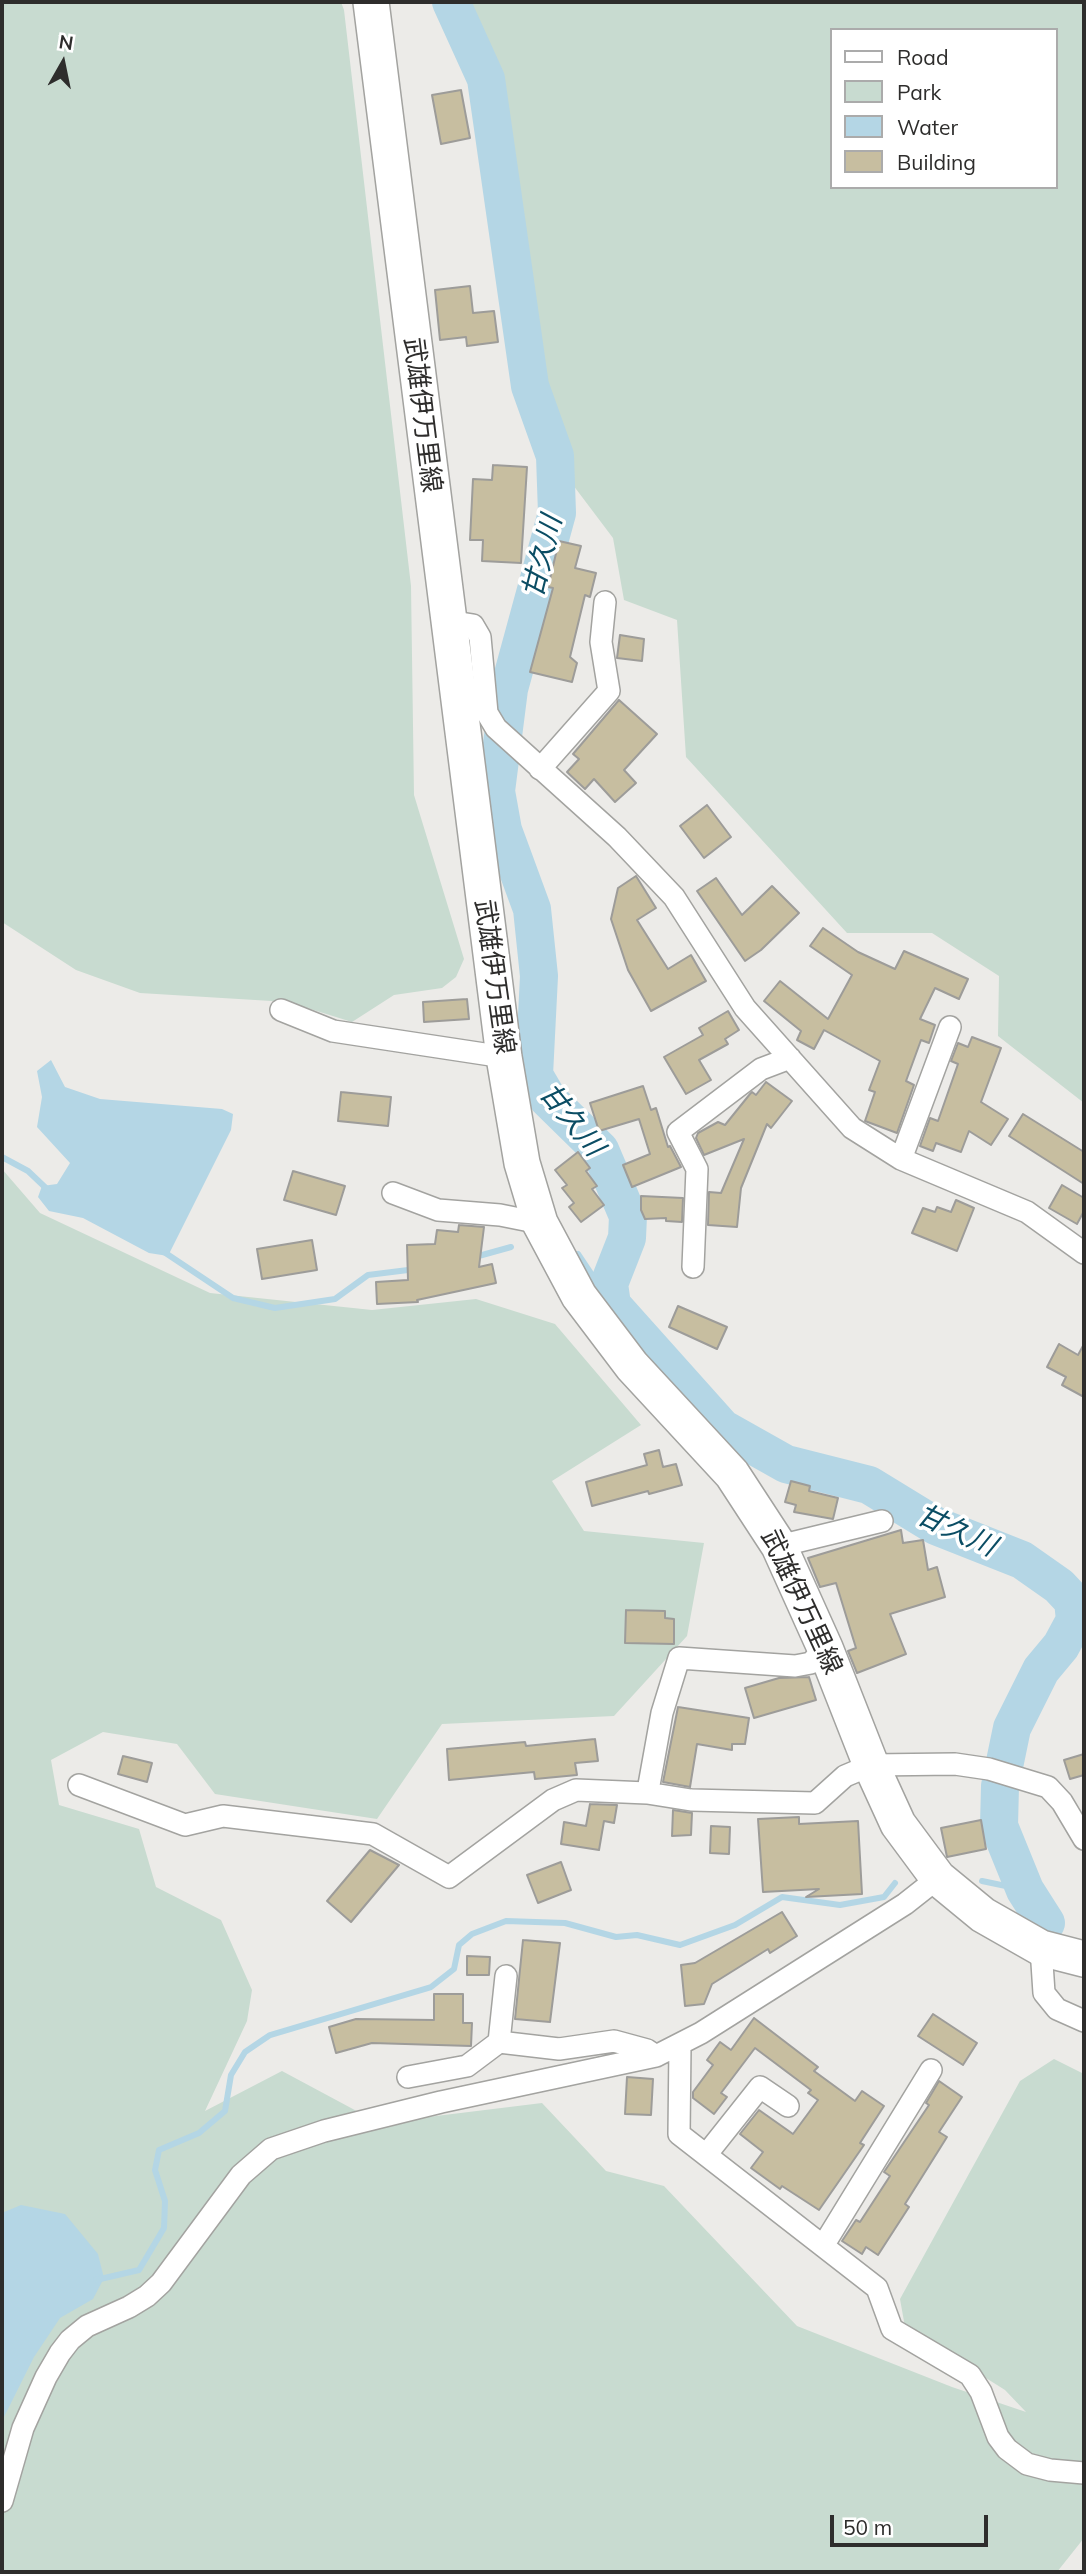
<!DOCTYPE html>
<html>
<head>
<meta charset="utf-8">
<style>
  body { margin:0 }
  #map { position:relative; width:1086px; height:2574px; overflow:hidden; background:#ecebe8; font-family:Mulish,sans-serif }
  canvas { display:block }
  .frame { position:absolute; inset:0; border:4px solid #2e2d2c; pointer-events:none }
  .legend { position:absolute; left:830px; top:28px; width:228px; height:161px; box-sizing:border-box; background:#fff; border:2px solid #ababab; margin:0; padding:9px 12px; list-style:none; font-size:21px; color:#2e2d2c }
  .legend li { display:flex; align-items:center; gap:14px; height:35px }
  .legend b { width:35px; border:2px solid #ababab }
  .north { position:absolute; left:28px; top:28px; width:70px; height:70px; -webkit-text-stroke:5px #fff; paint-order:stroke; rotate:9deg; font-size:19px; font-weight:700; line-height:28px; text-align:center; color:#2e2d2c }
  .north::after { content:''; display:block; margin:auto; width:24px; height:32px; background:#2e2d2c; clip-path:polygon(50% 0,100% 100%,50% 72%,0 100%) }
  .scale { position:absolute; left:830px; top:2515px; width:158px; height:32px; box-sizing:border-box; border:4px solid #2e2d2c; border-top:0; padding-left:9px; font-size:21px; line-height:24px; white-space:nowrap; color:#2e2d2c; -webkit-text-stroke:5px #fff; paint-order:stroke }
</style>
</head>
<body>
<div id="map">
<canvas width="1086" height="2574"></canvas>
<div class="frame"></div>
<ul class="legend">
<li><b style="height:9px;background:#fff"></b>Road</li>
<li><b style="height:19px;background:#c8dbd0"></b>Park</li>
<li><b style="height:19px;background:#b4d6e5"></b>Water</li>
<li><b style="height:19px;background:#c7bea0"></b>Building</li>
</ul>
<div class="north">N</div>
<div class="scale">50 m</div>
</div>
<script>
const g = document.querySelector('canvas').getContext('2d');
g.lineJoin = 'round';
function paint(path, color) { g.fillStyle = color; g.fill(path, 'evenodd'); }
const shape = rows => new Path2D(rows.map(r => 'M' + r).join(''));
function stroke(path, color, width, dash) { g.strokeStyle = color; g.lineWidth = width; g.lineCap = dash ? 'butt' : 'round'; g.setLineDash(dash || []); g.stroke(path); }
function label(font, color, halo, rows, align = 'center') {
  g.font = font + ' Mulish,"Noto Sans JP",sans-serif'; g.lineWidth = 7; g.setLineDash([]); g.textBaseline = 'middle'; g.strokeStyle = halo; g.fillStyle = color; for (const [text, x, y, turn = 0] of rows) {
    g.save(); g.translate(x, y); g.rotate((+turn || 0) * Math.PI / 180); g.textAlign = isNaN(turn) ? turn : align; if (halo) g.strokeText(text, 0, 0); g.fillText(text, 0, 0); g.restore();
  }
}
const green = shape([
  [2,2,341,2,344,10,411,586,414,795,464,959,456,977,442,988,394,995,352,1022,288,1002,140,993,76,970,2,922],
  [441,2,1084,2,1084,1103,998,1036,999,976,932,933,847,933,686,757,677,620,624,600,613,538,530,428,476,91],
  [832,30,1056,30,1056,187,832,187],
  [2,1169,40,1213,210,1293,372,1310,476,1299,555,1324,641,1425,552,1481,584,1531,704,1543,687,1636,614,1716,442,1724,377,1819,215,1794,177,1744,103,1732,51,1760,59,1805,139,1829,156,1887,221,1920,252,1990,247,2021,205,2111,282,2071,379,2123,542,2103,606,2171,664,2186,797,2326,952,2387,1026,2412,1005,2390,905,2327,900,2299,1020,2081,1054,2059,1084,2074,1084,2538,1057,2572,2,2572]
]);
const water = shape([
  [51,1060,65,1087,100,1099,222,1109,233,1114,231,1130,168,1256,149,1253,83,1218,49,1211,38,1197,42,1186,57,1184,70,1163,37,1127,42,1097,37,1071],
  [21,2205,65,2214,98,2254,104,2278,93,2299,60,2318,34,2357,2,2421,2,2213]
]);
const stream = shape([
  [2,1157,28,1171,48,1190],
  [164,1252,233,1298,275,1308,335,1299,368,1275,416,1269],
  [578,1254,612,1305],
  [475,1257,511,1247],
  [982,1881,1025,1890],
  [96,2280,139,2270,164,2228,165,2201,155,2170,159,2150,199,2133,225,2111,231,2075,245,2052,270,2035,431,1987,454,1969,459,1945,472,1934,506,1921,565,1923,616,1937,637,1935,680,1945,735,1925,782,1897,840,1905,884,1897,895,1883]
]);
const river = shape([
  [451,2,486,79,530,386,555,456,557,513,509,689,496,791,503,830,532,909,539,976,534,1075,548,1099,600,1150,628,1216,627,1238,609,1284,612,1305,722,1428,786,1464,869,1485,936,1526,1022,1560,1059,1586,1073,1601,1075,1620,1061,1646,1041,1670,1012,1728,1000,1786,999,1826,1025,1890,1046,1923]
]);
const building = shape([
  [461,90,470,138,441,144,432,95,461,90],
  [470,286,473,313,494,311,498,342,467,346,466,337,440,340,435,290,470,286],
  [493,465,527,467,521,563,482,561,483,540,470,540,473,479,492,480,493,465],
  [559,541,581,546,575,568,596,573,590,597,585,595,570,657,577,663,572,682,530,672,553,588,548,587,559,541],
  [620,635,644,639,642,661,617,658,620,635],
  [619,700,657,734,624,770,636,783,615,802,594,779,585,789,567,772,579,759,573,754,619,700],
  [707,805,731,837,704,858,680,826,707,805],
  [636,876,656,908,637,920,668,969,691,955,706,981,651,1011,628,970,611,919,618,888,636,876],
  [716,878,742,915,772,886,799,913,761,950,745,961,697,891,716,878],
  [823,928,858,952,895,969,904,951,968,979,959,999,935,988,920,1019,935,1025,929,1043,921,1040,906,1081,914,1085,897,1133,865,1121,875,1092,869,1090,880,1061,824,1030,814,1049,797,1040,801,1031,764,1001,780,981,828,1019,852,975,810,946,823,928],
  [467,999,469,1019,424,1022,423,1002,467,999],
  [728,1011,739,1030,725,1039,728,1044,699,1060,711,1080,686,1094,664,1057,703,1035,699,1028,728,1011],
  [972,1037,1001,1048,981,1102,1008,1119,991,1145,969,1131,961,1152,936,1143,933,1151,920,1146,930,1118,938,1121,958,1064,951,1061,958,1043,968,1047,972,1037],
  [766,1082,792,1101,771,1128,767,1124,741,1188,737,1227,708,1225,709,1192,721,1193,744,1139,704,1155,696,1138,698,1133,718,1122,725,1125,750,1094,752,1092,756,1095,766,1082],
  [643,1086,651,1110,656,1108,668,1147,670,1146,681,1167,632,1187,623,1165,650,1154,639,1119,599,1131,590,1103,643,1086],
  [341,1092,391,1097,388,1126,338,1121,341,1092],
  [1023,1114,1084,1152,1084,1184,1009,1136,1023,1114],
  [578,1152,590,1168,586,1171,597,1186,592,1189,604,1205,581,1222,569,1207,574,1203,562,1188,567,1185,555,1170,578,1152],
  [293,1171,345,1186,336,1215,284,1200,293,1171],
  [1062,1185,1084,1198,1084,1211,1077,1224,1049,1208,1062,1185],
  [641,1196,683,1198,682,1222,666,1221,666,1218,645,1219,641,1210,641,1196],
  [956,1200,974,1208,957,1251,912,1233,923,1208,935,1212,937,1207,951,1212,956,1200],
  [459,1225,484,1227,479,1267,492,1264,496,1283,417,1300,418,1302,377,1304,376,1282,408,1280,407,1245,435,1244,437,1230,458,1232,459,1225],
  [312,1240,317,1270,262,1279,257,1249,312,1240],
  [678,1306,727,1327,717,1349,669,1327,678,1306],
  [1059,1344,1078,1355,1084,1344,1084,1397,1062,1385,1066,1377,1047,1367,1059,1344],
  [659,1450,663,1467,676,1464,682,1485,649,1494,648,1491,592,1506,586,1482,647,1465,644,1454,659,1450],
  [791,1481,810,1486,809,1491,838,1498,833,1519,794,1512,796,1505,785,1502,791,1481],
  [901,1530,903,1543,923,1540,928,1570,937,1567,945,1597,890,1614,906,1654,857,1673,848,1651,856,1648,836,1583,820,1587,808,1558,901,1530],
  [626,1610,665,1611,665,1618,674,1619,674,1644,625,1643,626,1610],
  [809,1677,816,1700,754,1718,745,1688,779,1678,809,1677],
  [678,1707,749,1718,745,1744,732,1744,732,1750,697,1744,690,1787,663,1782,678,1707],
  [595,1739,598,1761,575,1763,577,1775,535,1779,534,1772,449,1780,447,1749,525,1742,526,1746,595,1739],
  [1084,1754,1084,1775,1070,1779,1064,1760,1084,1754],
  [123,1756,152,1763,147,1782,118,1774,123,1756],
  [590,1804,617,1805,614,1823,604,1821,599,1850,561,1844,564,1822,586,1826,590,1804],
  [673,1810,692,1813,691,1835,672,1836,673,1810],
  [799,1817,799,1824,858,1821,862,1894,806,1897,819,1889,763,1892,758,1819,799,1817],
  [981,1820,986,1849,947,1857,941,1828,981,1820],
  [711,1826,730,1827,729,1854,710,1853,711,1826],
  [370,1850,399,1865,351,1922,327,1901,370,1850],
  [561,1862,571,1890,538,1903,527,1875,561,1862],
  [782,1912,797,1936,770,1953,768,1949,712,1984,704,2004,685,2006,681,1965,695,1963,782,1912],
  [523,1940,560,1943,550,2022,515,2019,523,1940],
  [467,1956,490,1957,489,1975,467,1975,467,1956],
  [434,1994,463,1994,463,2023,472,2023,471,2046,372,2043,336,2053,329,2027,356,2019,434,2020,434,1994],
  [933,2014,977,2043,963,2065,918,2036,933,2014],
  [754,2018,818,2067,814,2071,855,2101,862,2091,884,2106,860,2143,864,2145,819,2210,782,2186,780,2189,751,2168,763,2152,740,2134,759,2110,793,2134,818,2100,808,2093,811,2090,755,2048,721,2093,727,2097,714,2114,693,2098,693,2092,713,2065,707,2060,720,2042,731,2050,754,2018],
  [627,2077,653,2079,651,2115,625,2114,627,2077],
  [939,2081,962,2097,939,2132,947,2137,905,2204,909,2207,878,2255,866,2247,862,2254,842,2241,856,2220,860,2222,890,2176,884,2172,929,2105,926,2103,939,2081]
]);
const minor = shape([
  [448,621,473,625,480,637,487,713,496,728,617,837,674,897,745,1008,852,1128,901,1159,1027,1212,1084,1253],
  [540,769,609,691,601,642,605,602],
  [281,1010,333,1031,504,1057],
  [901,1159,950,1027],
  [393,1193,438,1210,500,1215,540,1223],
  [693,1267,697,1169,678,1132,761,1069,790,1058],
  [779,1546,882,1521],
  [79,1785,185,1825,223,1816,373,1834,449,1877,553,1800,576,1790,647,1793,691,1800,815,1803,845,1776,871,1765,955,1764,989,1769,1048,1787,1062,1802,1084,1839],
  [649,1785,662,1713,679,1658,795,1666,811,1663,825,1648],
  [1041,1948,1044,1993,1057,2009,1084,2021],
  [499,2042,506,1976],
  [680,2046,679,2134,877,2288,892,2329,970,2375,981,2392,998,2437,1007,2449,1027,2464,1050,2470,1084,2473],
  [408,2077,467,2066,499,2042,559,2049,614,2041,647,2050,656,2056],
  [706,2155,760,2087,788,2106],
  [823,2246,931,2070],
  [2,2501,23,2428,46,2377,60,2353,70,2340,87,2326,129,2307,147,2296,161,2283,241,2175,271,2149,324,2131,441,2102,656,2056,701,2033,905,1904,938,1878]
]);
const primary = shape([
  [371,2,504,1057,522,1163,540,1223,579,1296,632,1366,732,1474,779,1546,825,1648,871,1765,898,1824,938,1878,983,1915,1041,1948,1084,1959]
]);
const streetNames = [
  ["武雄伊万里線",422,415,83],
  ["武雄伊万里線",494,977,82],
  ["武雄伊万里線",801,1602,65]
];
const waterNames = [
  ["甘久川",543,557,-76],
  ["甘久川",571,1120,51],
  ["甘久川",956,1531,25]
];
paint(green, '#c8dbd0');
paint(water, '#b4d6e5');
stroke(stream, '#b4d6e5', 6);
stroke(river, '#b4d6e5', 38);
paint(building, '#c7bea0');
stroke(building, '#9d9c99', 2);
stroke(minor, '#a3a3a0', 24);
stroke(primary, '#a3a3a0', 38);
stroke(minor, '#fff', 21);
stroke(primary, '#fff', 35);
label('26px', '#2e2d2c', '#fff', streetNames);
label('italic 28px', '#0b4d64', '#fff', waterNames);
</script>
</body>
</html>
